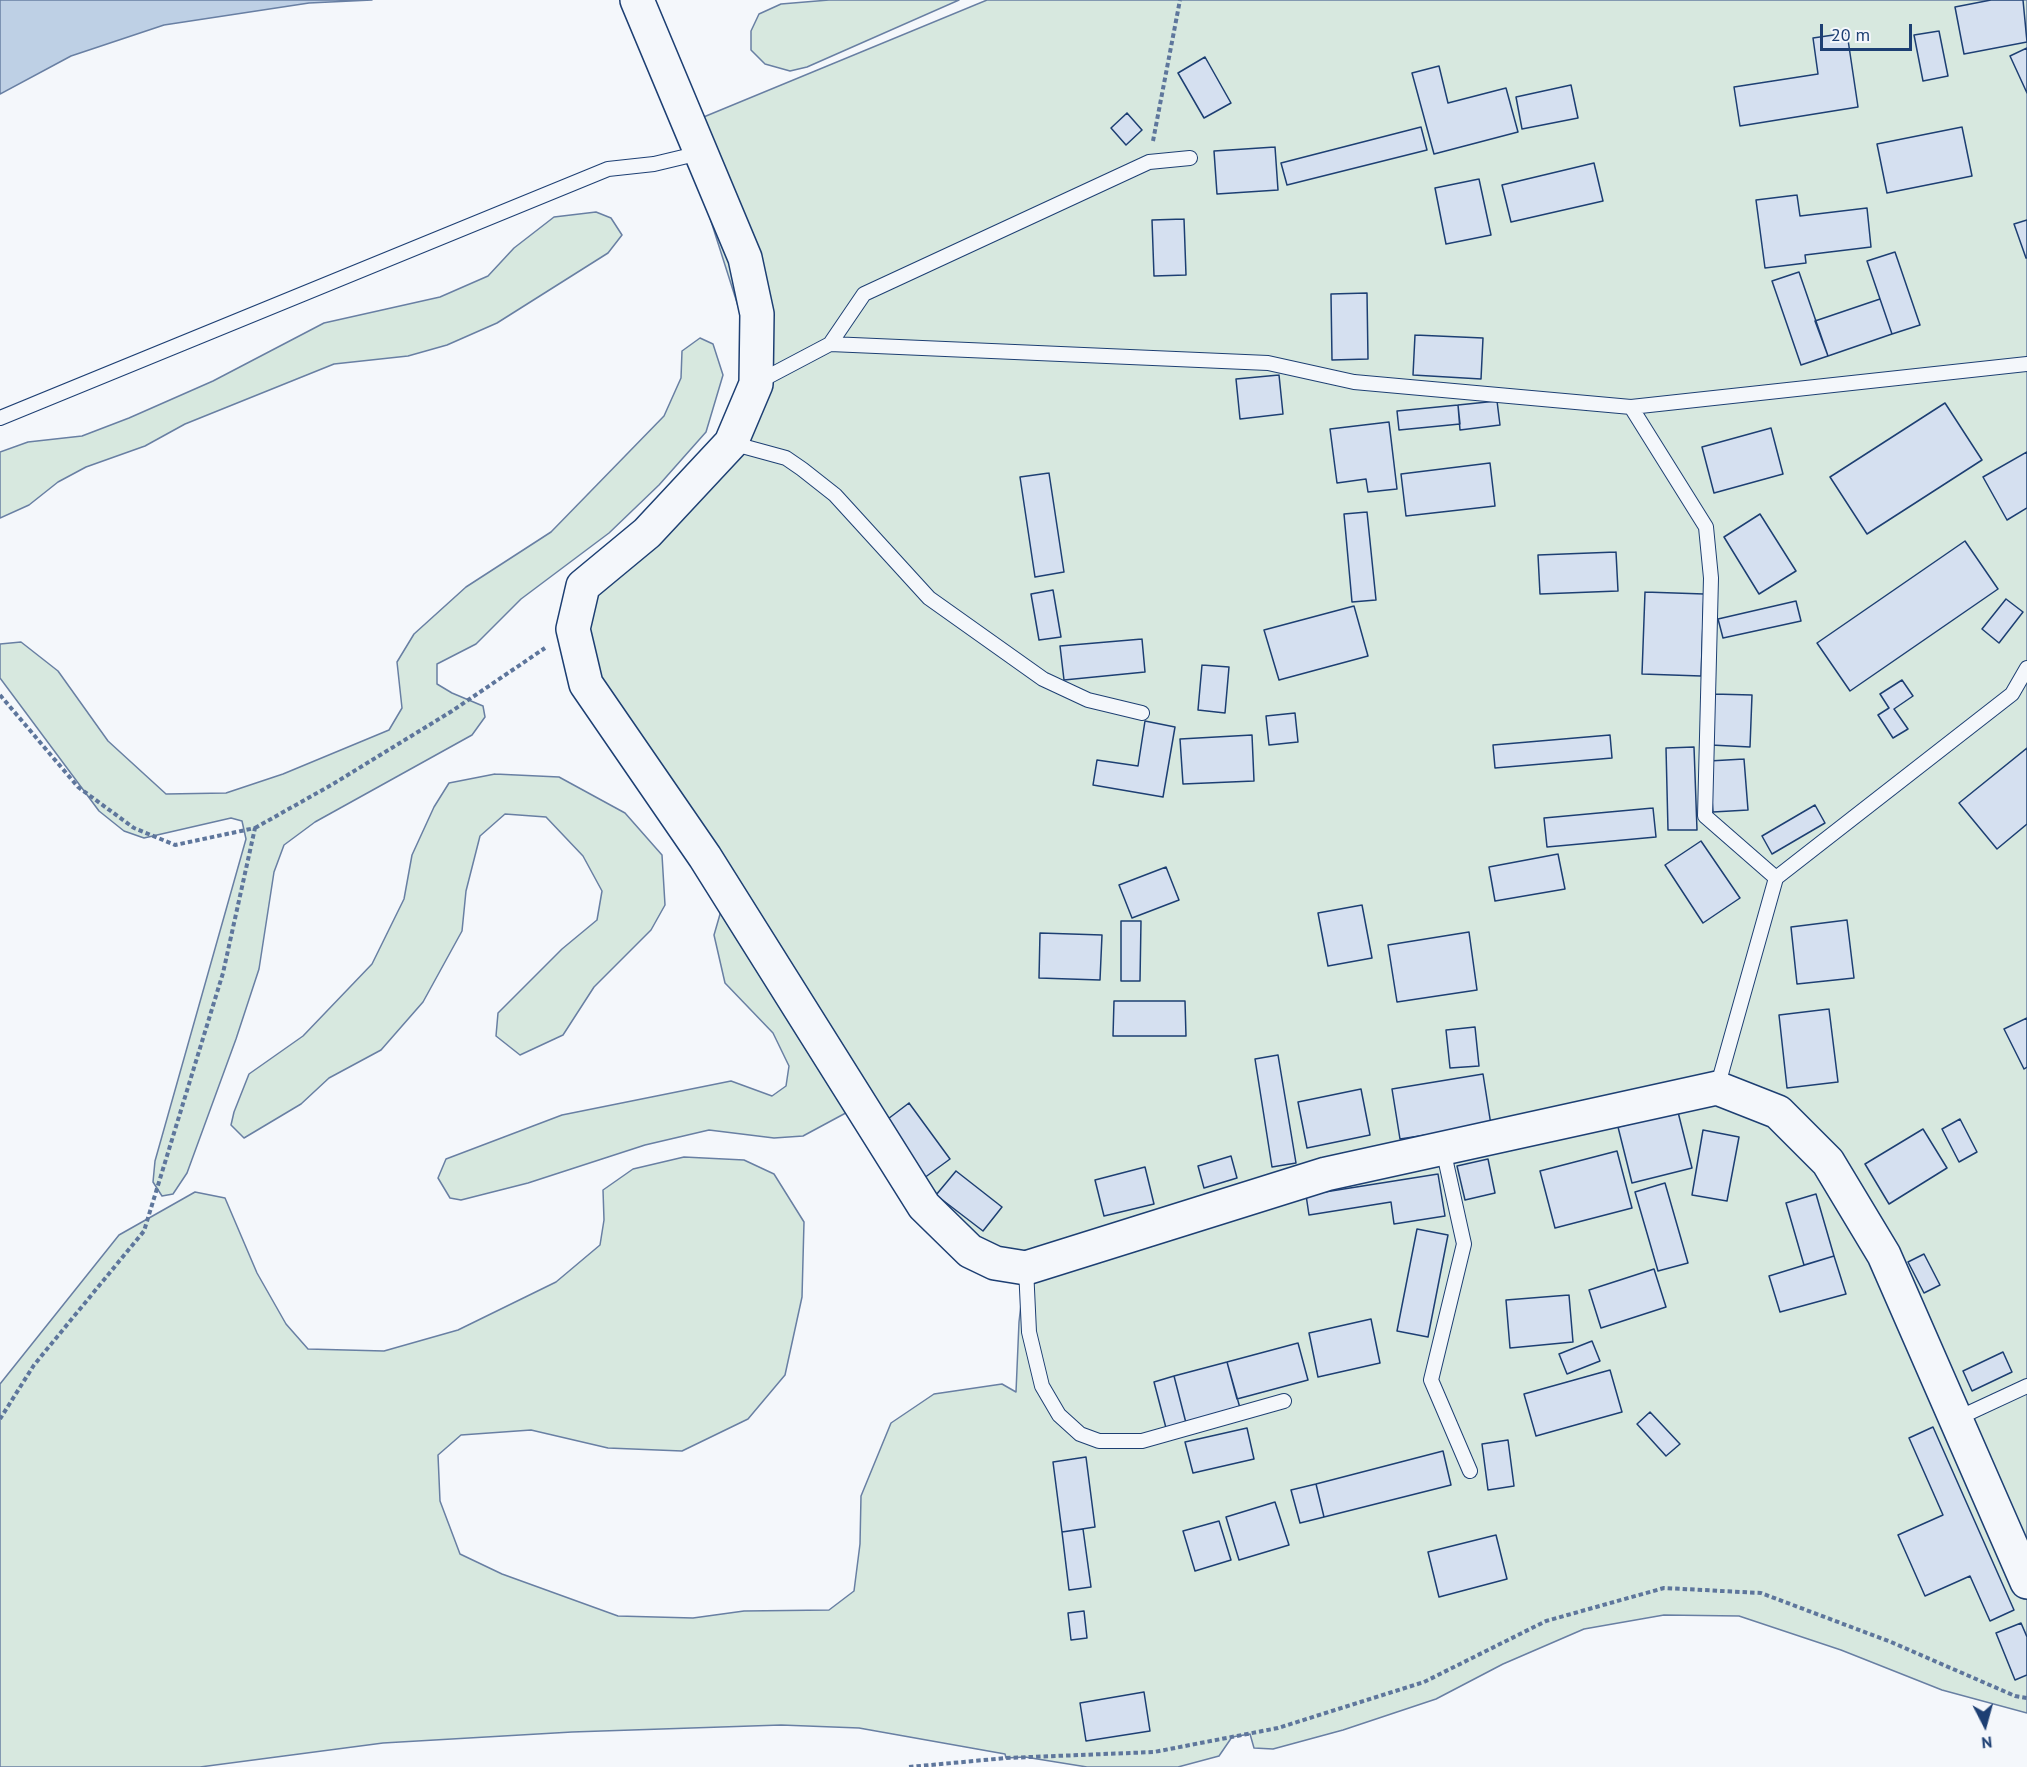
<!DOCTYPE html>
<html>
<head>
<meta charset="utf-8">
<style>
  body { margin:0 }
  #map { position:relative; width:2027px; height:1767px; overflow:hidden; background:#f4f7fb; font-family:"PT Sans",sans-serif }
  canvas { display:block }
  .north { position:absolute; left:1955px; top:1695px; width:60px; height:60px; -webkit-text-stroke:4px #f4f7fb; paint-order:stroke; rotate:174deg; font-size:16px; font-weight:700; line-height:24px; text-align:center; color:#1d3f73 }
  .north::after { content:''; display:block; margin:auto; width:21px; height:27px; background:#1d3f73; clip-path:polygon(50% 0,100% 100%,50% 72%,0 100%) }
  .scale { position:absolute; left:1820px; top:24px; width:92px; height:27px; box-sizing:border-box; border:3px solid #1d3f73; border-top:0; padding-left:8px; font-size:18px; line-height:21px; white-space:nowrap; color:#1d3f73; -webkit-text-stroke:4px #f4f7fb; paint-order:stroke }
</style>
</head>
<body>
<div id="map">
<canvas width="2027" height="1767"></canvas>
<div class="north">N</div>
<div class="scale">20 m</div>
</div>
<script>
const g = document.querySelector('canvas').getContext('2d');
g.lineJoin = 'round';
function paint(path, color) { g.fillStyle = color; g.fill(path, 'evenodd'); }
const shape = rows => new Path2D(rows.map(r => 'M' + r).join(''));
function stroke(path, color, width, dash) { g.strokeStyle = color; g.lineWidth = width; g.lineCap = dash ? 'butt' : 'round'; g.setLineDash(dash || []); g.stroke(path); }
const green = shape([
  [829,0,959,0,807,67,790,71,765,64,751,50,751,31,759,14,781,4,829,0],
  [987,0,2027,0,2027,1713,1942,1690,1841,1650,1739,1616,1664,1615,1584,1629,1503,1664,1436,1699,1343,1730,1273,1749,1254,1748,1250,1734,1232,1737,1219,1756,1178,1767,1087,1767,1025,1757,1006,1758,1005,1754,859,1728,781,1725,572,1732,383,1743,200,1767,0,1767,0,1384,119,1235,195,1192,225,1198,257,1273,286,1324,308,1349,384,1351,458,1330,556,1282,600,1245,604,1220,603,1190,633,1169,684,1157,744,1160,774,1174,804,1222,802,1297,785,1375,748,1419,682,1451,608,1448,531,1430,461,1435,438,1455,440,1501,460,1554,502,1574,618,1616,693,1618,744,1611,829,1610,854,1591,860,1544,861,1496,891,1423,934,1394,1002,1384,1016,1392,1019,1322,1025,1269,997,1269,855,1108,803,1136,774,1138,709,1130,645,1145,528,1183,461,1200,450,1198,438,1178,446,1159,562,1115,731,1081,772,1096,786,1086,789,1066,773,1033,725,983,714,935,725,897,565,629,754,391,739,309,703,196,677,128,987,0],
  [596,212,611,218,622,235,608,253,497,323,447,345,408,356,334,364,185,424,145,446,86,467,58,482,29,505,0,518,0,452,28,442,82,436,129,418,213,381,324,323,440,297,488,276,514,248,554,217,596,212],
  [700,338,713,344,723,375,706,432,659,485,609,533,521,599,476,644,437,664,437,684,452,693,483,706,485,717,472,735,315,822,284,845,274,872,259,969,236,1039,187,1173,173,1194,162,1196,153,1182,155,1161,246,839,242,821,231,818,144,838,124,831,99,811,0,678,0,644,21,642,58,671,108,741,166,794,226,793,283,774,389,730,402,708,397,662,414,634,466,587,551,532,664,416,681,378,682,351,700,338],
  [495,774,559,777,625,813,662,855,665,905,651,930,594,987,563,1035,520,1055,496,1036,498,1013,562,949,597,920,602,891,583,856,546,817,505,814,480,836,466,891,462,931,423,1002,381,1050,329,1078,301,1104,244,1138,231,1125,234,1112,249,1074,303,1036,372,964,404,899,412,855,434,807,449,783,495,774]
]);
const water = shape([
  [0,0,372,0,309,3,164,25,71,56,0,94,0,0]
]);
const building = shape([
  [1991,0,2023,0,2027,42,1964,54,1955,7,1991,0],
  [1939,31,1948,76,1923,81,1914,35,1939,31],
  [1847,33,1858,107,1740,126,1734,87,1818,74,1813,38,1847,33],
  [2027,48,2027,93,2010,56,2027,48],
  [1205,57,1231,103,1204,118,1178,73,1205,57],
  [1439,66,1448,103,1506,88,1518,132,1434,154,1412,73,1439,66],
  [1571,85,1578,118,1522,129,1516,97,1571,85],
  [1127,113,1142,130,1126,145,1111,128,1127,113],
  [1421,127,1427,150,1287,185,1281,163,1421,127],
  [1962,127,1972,176,1887,193,1877,144,1962,127],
  [1275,147,1278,190,1217,194,1214,151,1275,147],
  [1594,163,1603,201,1511,222,1502,185,1594,163],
  [1479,179,1491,235,1446,244,1435,188,1479,179],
  [1797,195,1800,216,1867,208,1871,247,1805,255,1806,263,1765,268,1756,200,1797,195],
  [1184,219,1186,275,1154,276,1152,220,1184,219],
  [2027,220,2027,258,2026,258,2014,224,2027,220],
  [1895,252,1920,325,1892,334,1867,261,1895,252],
  [1799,272,1828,356,1801,365,1772,281,1799,272],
  [1367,293,1368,359,1332,360,1331,294,1367,293],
  [1880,299,1892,334,1828,356,1815,321,1880,299],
  [1415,335,1483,338,1481,379,1413,375,1415,335],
  [1279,375,1283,414,1240,419,1236,379,1279,375],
  [1497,401,1500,425,1460,430,1458,405,1497,401],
  [1945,403,1982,460,1867,534,1830,477,1945,403],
  [1458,405,1460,424,1399,430,1397,411,1458,405],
  [1389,422,1397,489,1368,492,1366,479,1337,483,1330,429,1389,422],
  [1771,428,1783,474,1714,493,1702,447,1771,428],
  [2027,452,2027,508,2007,520,1983,477,2027,452],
  [1490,463,1495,506,1406,516,1401,474,1490,463],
  [1049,473,1064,572,1035,577,1020,477,1049,473],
  [1367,512,1376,600,1352,602,1344,514,1367,512],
  [1760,514,1796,571,1759,594,1724,537,1760,514],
  [1965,541,1998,589,1850,691,1817,643,1965,541],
  [1616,552,1618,591,1540,594,1538,555,1616,552],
  [1053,590,1061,637,1039,640,1031,594,1053,590],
  [1645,592,1704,594,1701,676,1642,674,1645,592],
  [2006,599,2023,612,1999,643,1982,629,2006,599],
  [1796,601,1801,621,1723,638,1718,619,1796,601],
  [1354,606,1368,656,1279,680,1264,630,1354,606],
  [1142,639,1145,672,1064,680,1060,646,1142,639],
  [1202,665,1229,667,1225,713,1198,710,1202,665],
  [1902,680,1913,696,1894,709,1908,729,1893,738,1878,715,1889,708,1880,694,1902,680],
  [1713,694,1752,695,1750,747,1711,745,1713,694],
  [1295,713,1298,742,1269,745,1266,716,1295,713],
  [1145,721,1175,727,1163,797,1093,785,1097,760,1138,766,1145,721],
  [1252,735,1254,781,1183,784,1180,739,1252,735],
  [1610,735,1612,758,1495,768,1493,745,1610,735],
  [1694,747,1697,830,1668,830,1666,748,1694,747],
  [2027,748,2027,824,1997,849,1959,803,2027,748],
  [1744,759,1748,810,1713,812,1709,761,1744,759],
  [1815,805,1825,823,1772,854,1762,836,1815,805],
  [1653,808,1656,837,1547,847,1544,818,1653,808],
  [1701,841,1740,898,1703,923,1665,865,1701,841],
  [1558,854,1565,889,1495,901,1489,867,1558,854],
  [1166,867,1179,900,1132,918,1119,885,1166,867],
  [1362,905,1372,958,1328,966,1318,913,1362,905],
  [1847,920,1854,978,1797,984,1791,927,1847,920],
  [1121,921,1141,921,1140,981,1121,981,1121,921],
  [1469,932,1477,990,1397,1002,1388,945,1469,932],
  [1040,933,1102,935,1100,980,1039,978,1040,933],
  [1114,1001,1185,1001,1186,1036,1113,1036,1114,1001],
  [1829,1009,1838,1082,1787,1088,1779,1015,1829,1009],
  [2027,1018,2027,1067,2024,1069,2004,1029,2027,1018],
  [1475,1027,1479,1066,1450,1068,1446,1030,1475,1027],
  [1278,1055,1296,1163,1272,1167,1255,1059,1278,1055],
  [1483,1074,1491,1125,1400,1139,1392,1089,1483,1074],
  [1361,1089,1370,1135,1307,1148,1298,1102,1361,1089],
  [909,1103,950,1159,920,1181,880,1125,909,1103],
  [1678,1112,1692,1168,1632,1183,1618,1127,1678,1112],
  [1960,1119,1977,1152,1959,1162,1942,1129,1960,1119],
  [1923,1129,1947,1168,1889,1204,1865,1164,1923,1129],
  [1703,1130,1739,1137,1727,1201,1692,1195,1703,1130],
  [1617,1151,1632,1208,1555,1228,1540,1171,1617,1151],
  [1231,1156,1237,1178,1204,1188,1198,1166,1231,1156],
  [1488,1159,1495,1193,1465,1200,1457,1166,1488,1159],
  [1145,1167,1154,1204,1104,1216,1095,1180,1145,1167],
  [956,1171,1002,1207,983,1231,936,1195,956,1171],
  [1438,1174,1445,1216,1394,1224,1391,1202,1309,1215,1306,1195,1438,1174],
  [1665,1183,1688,1263,1658,1271,1635,1192,1665,1183],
  [1816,1194,1834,1256,1804,1265,1786,1203,1816,1194],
  [1417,1229,1448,1235,1428,1337,1397,1331,1417,1229],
  [1924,1254,1940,1285,1924,1293,1908,1262,1924,1254],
  [1834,1256,1846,1294,1780,1312,1769,1276,1834,1256],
  [1654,1269,1666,1307,1601,1328,1589,1290,1654,1269],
  [1569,1295,1573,1342,1510,1348,1506,1300,1569,1295],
  [1371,1319,1380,1363,1318,1377,1309,1333,1371,1319],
  [1592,1341,1600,1361,1567,1374,1559,1354,1592,1341],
  [1298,1343,1308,1380,1237,1399,1227,1362,1298,1343],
  [2003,1352,2012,1372,1972,1391,1963,1371,2003,1352],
  [1227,1362,1240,1408,1186,1423,1174,1376,1227,1362],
  [1610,1370,1622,1412,1536,1436,1524,1394,1610,1370],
  [1174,1376,1186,1423,1166,1428,1154,1382,1174,1376],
  [1650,1412,1680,1444,1666,1456,1637,1424,1650,1412],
  [1933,1427,2014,1610,1990,1621,1970,1576,1925,1596,1898,1535,1943,1515,1909,1438,1933,1427],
  [1247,1428,1254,1459,1193,1473,1185,1442,1247,1428],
  [1508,1440,1514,1486,1488,1490,1482,1444,1508,1440],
  [1443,1451,1451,1485,1324,1517,1316,1484,1443,1451],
  [1086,1457,1095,1527,1062,1532,1053,1462,1086,1457],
  [1316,1484,1324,1517,1300,1523,1291,1490,1316,1484],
  [1275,1502,1289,1545,1239,1560,1226,1517,1275,1502],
  [1219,1521,1231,1560,1195,1571,1183,1531,1219,1521],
  [1083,1529,1091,1587,1069,1590,1062,1532,1083,1529],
  [1496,1535,1507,1579,1439,1597,1428,1552,1496,1535],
  [1084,1611,1087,1638,1071,1640,1068,1613,1084,1611],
  [2021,1623,2027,1637,2027,1675,2015,1680,1996,1633,2021,1623],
  [1144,1692,1150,1731,1086,1741,1080,1703,1144,1692]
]);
const path = shape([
  [1153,141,1180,0],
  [0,695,78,787,134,828,175,845,255,828,223,973,144,1231,34,1365,0,1419],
  [255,828,333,784,452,711,545,648],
  [909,1767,1006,1758,1154,1752,1278,1728,1424,1682,1546,1621,1664,1588,1761,1593,1891,1642,2015,1696,2027,1698]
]);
const service = shape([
  [830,344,864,294,1149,162,1190,158],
  [758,382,830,344,1268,363,1354,382,1631,407,1706,527,1711,578,1705,816,1776,878],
  [1631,407,2027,364],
  [0,418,608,169,654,164,700,153],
  [731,443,786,458,802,469,835,495,929,598,1043,679,1088,700,1142,713],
  [1717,1088,1776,878,2012,694,2027,668],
  [1443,1149,1464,1244,1431,1380,1470,1471],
  [1026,1268,1029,1332,1042,1386,1059,1415,1080,1434,1099,1441,1142,1441,1284,1401],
  [1956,1419,2027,1386]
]);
const tertiary = shape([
  [637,0,745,258,757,314,756,384,731,443,647,533,583,586,573,629,586,684,705,857,924,1206,970,1251,995,1263,1026,1268,1326,1174,1717,1088,1778,1112,1828,1162,1884,1255,2027,1582]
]);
paint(green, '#d7e8df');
stroke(green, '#687fa3', 1.5);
paint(water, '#bed0e5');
stroke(water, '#687fa3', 1.5);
paint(building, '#d5e0f0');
stroke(building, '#1d3f73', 1.5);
stroke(service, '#1d3f73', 16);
stroke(tertiary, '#1d3f73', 36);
stroke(path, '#5e769c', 4, [4.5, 3]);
stroke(service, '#f4f7fb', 14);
stroke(tertiary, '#f4f7fb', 33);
</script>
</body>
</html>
